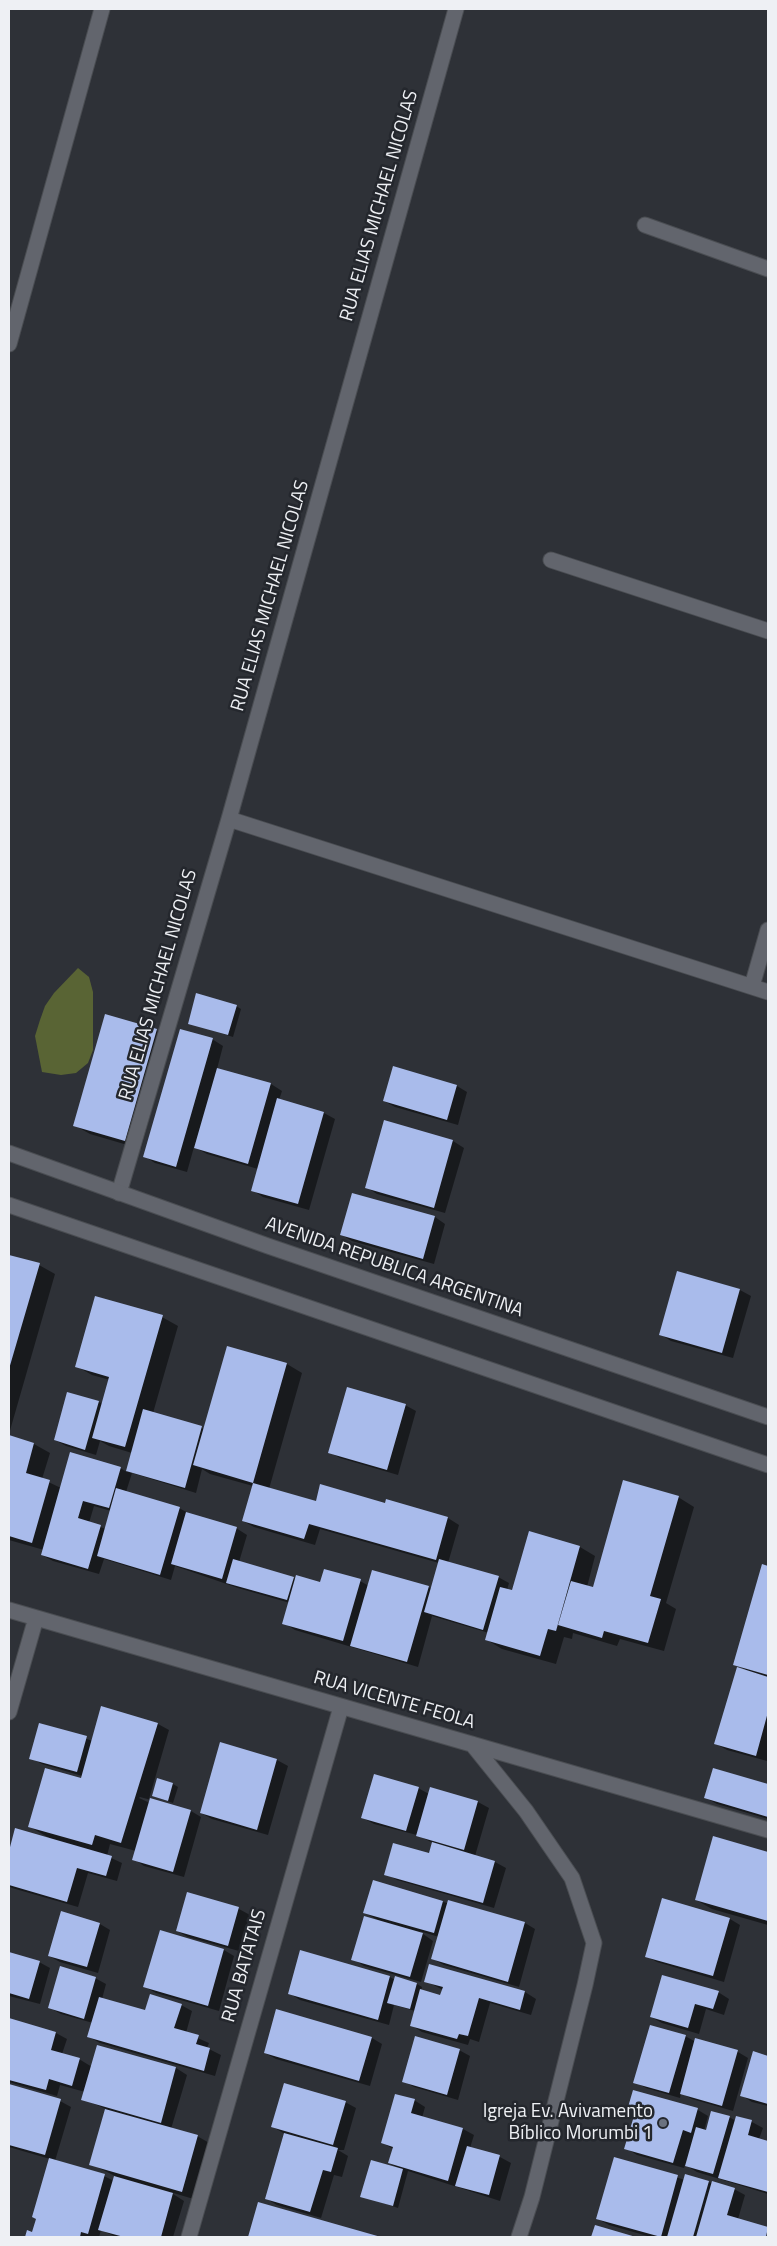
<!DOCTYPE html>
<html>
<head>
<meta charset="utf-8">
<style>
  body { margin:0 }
  #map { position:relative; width:777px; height:2246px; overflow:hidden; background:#2e3137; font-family:"Titillium Web",sans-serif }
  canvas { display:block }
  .frame { position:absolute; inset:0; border:10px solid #eef0f4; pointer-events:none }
</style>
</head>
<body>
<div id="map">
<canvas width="777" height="2246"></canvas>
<div class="frame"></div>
</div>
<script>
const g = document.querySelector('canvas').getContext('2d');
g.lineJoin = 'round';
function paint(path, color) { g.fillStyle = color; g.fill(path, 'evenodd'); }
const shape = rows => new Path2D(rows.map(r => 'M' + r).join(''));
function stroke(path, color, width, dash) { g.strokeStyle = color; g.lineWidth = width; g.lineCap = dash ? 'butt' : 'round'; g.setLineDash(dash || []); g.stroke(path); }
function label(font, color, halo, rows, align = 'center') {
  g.font = font + ' "Titillium Web",sans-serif'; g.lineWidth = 5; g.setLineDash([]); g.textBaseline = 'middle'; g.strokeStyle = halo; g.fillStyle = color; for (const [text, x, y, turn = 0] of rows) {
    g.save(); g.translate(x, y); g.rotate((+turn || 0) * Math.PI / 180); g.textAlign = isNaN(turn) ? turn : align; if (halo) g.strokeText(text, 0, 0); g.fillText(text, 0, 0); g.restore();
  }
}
const forest = shape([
  [78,968,89,977,93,992,93,1050,88,1063,76,1073,61,1075,42,1072,35,1036,40,1020,45,1006,54,993]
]);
const shadow = shape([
  [236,1006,241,1009,233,1037,189,1023],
  [156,1030,172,1039,141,1149,90,1134,74,1125],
  [212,1039,223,1046,217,1069,271,1084,282,1091,279,1100,324,1113,335,1119,309,1210,263,1197,252,1190,258,1169,207,1154,194,1147,187,1172,155,1163,144,1156],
  [457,1086,467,1092,458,1125,395,1107,384,1101],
  [453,1141,464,1148,445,1213,377,1194,366,1187],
  [435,1217,445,1224,434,1264,352,1241,342,1235],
  [9,1256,39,1265,55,1274,9,1434],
  [678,1272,740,1290,751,1296,733,1358,671,1341,660,1334],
  [162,1317,178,1326,153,1413,205,1429,287,1364,302,1373,269,1489,316,1502,386,1504,387,1501,448,1518,459,1525,448,1563,498,1577,509,1583,507,1590,513,1592,580,1547,595,1556,587,1587,594,1589,678,1497,694,1507,666,1603,676,1609,664,1651,620,1639,617,1646,573,1633,572,1639,564,1637,556,1664,502,1649,487,1640,489,1633,432,1616,418,1667,295,1630,284,1623,290,1603,238,1588,175,1566,171,1580,104,1559,99,1574,53,1561,42,1555,44,1550,9,1540,9,1437,34,1444,50,1453,42,1479,61,1488,120,1468,127,1472,132,1453,109,1446,100,1441,96,1455,66,1446,55,1440,99,1402,103,1404,110,1380,92,1375,76,1366],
  [202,1469,210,1474,253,1486,243,1521,254,1527,315,1545,320,1529,439,1563,432,1589,428,1587,369,1586,360,1581,321,1583,296,1579,239,1562,247,1535,236,1528,190,1514,179,1508,126,1492,132,1473,196,1493],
  [94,1506,111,1511,106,1529,89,1523],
  [405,1405,416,1411,398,1475,340,1458,329,1452],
  [763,1566,768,1567,767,1761,727,1750,716,1744,746,1670,735,1664],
  [102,1708,158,1724,169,1730,149,1799,191,1811,201,1817,184,1877,144,1866,134,1859,136,1851,110,1844,107,1856,122,1863,117,1881,88,1873,78,1907,12,1888,9,1886,9,1855,16,1830,51,1839,30,1827,88,1782,82,1776,42,1764,31,1758,40,1724,93,1741],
  [140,1797,151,1800,150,1803,139,1798],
  [221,1744,277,1760,288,1766,268,1835,212,1819,201,1813],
  [714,1770,768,1786,768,1819,717,1804,706,1798],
  [173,1784,178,1787,173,1803,153,1796],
  [418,1788,429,1794,430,1788,478,1802,489,1808,475,1856,495,1862,506,1868,494,1908,397,1880,386,1874,430,1855,433,1843,417,1835,374,1824,363,1818],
  [714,1838,768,1853,768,1925,712,1909,696,1900],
  [188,1894,239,1909,250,1915,239,1951,188,1937,177,1931],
  [443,1902,525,1923,535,1929,519,1987,444,1965,433,1959,439,1937,419,1931,433,1941,421,1982,364,1966,353,1959,380,1921,365,1913],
  [730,1919,740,1925,724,1982,657,1962,646,1956],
  [100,1924,110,1930,98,1973,60,1962,49,1956],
  [224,1950,234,1956,219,2011,156,1993,145,1987],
  [9,1953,39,1962,50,1968,40,2004,9,1996],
  [430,1965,525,1992,536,1999,531,2015,490,2003,479,2042,470,2039,468,2045,422,2032,411,2025,415,2011,394,2005,389,2025,300,2000,289,1993,390,1977,395,1980,396,1978,417,1984,422,1987,421,1991,441,1997,443,1990,426,1981],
  [95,1978,106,1984,102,1999,146,2012,181,2005,192,2011,186,2033,209,2043,207,2048,221,2055,215,2076,100,2043,89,2037,93,2023,61,2014,50,2008],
  [718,1992,729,1999,724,2015,706,2009,699,2034,662,2023,651,2017],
  [9,2019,56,2033,67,2039,62,2054,79,2059,92,2067,98,2046,176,2068,187,2075,171,2129,197,2136,213,2145,197,2200,170,2192,184,2201,173,2237,116,2237,101,2230,99,2237,26,2237,28,2232,33,2234,50,2159,9,2147,9,2086,60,2101,71,2107,55,2161,104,2176,114,2181,115,2176,91,2164,106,2109,83,2099,85,2092,60,2085,57,2096,9,2082],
  [685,2036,696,2042,696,2040,738,2052,748,2058,733,2111,692,2099,681,2093,680,2098,646,2088,635,2082],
  [372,2038,382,2044,370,2086,276,2059,265,2053],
  [459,2050,470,2056,458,2100,414,2087,403,2081],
  [753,2053,768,2057,768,2106,752,2102,741,2095],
  [634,2091,698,2110,708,2116,704,2131,707,2131,729,2117,736,2121,737,2117,752,2122,763,2128,759,2139,768,2142,768,2194,697,2172,685,2165,684,2168,637,2155,626,2148,635,2118,628,2114],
  [414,2100,425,2107,422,2118,463,2129,474,2135,470,2148,500,2157,511,2163,500,2201,408,2171,398,2208,362,2196,398,2168,389,2163,393,2149,383,2143],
  [345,2102,356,2108,344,2150,338,2150,348,2156,342,2177,334,2175,321,2218,277,2205,267,2199,285,2134,273,2127],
  [615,2158,685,2180,708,2182,734,2189,745,2195,738,2219,768,2228,768,2237,651,2237,609,2225,598,2219],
  [259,2203,378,2237,250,2237]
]);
const building = shape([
  [196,993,237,1005,228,1035,188,1024],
  [105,1014,157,1029,125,1141,73,1126],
  [180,1029,213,1038,176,1167,143,1157],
  [393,1066,457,1085,447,1120,383,1101],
  [217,1068,271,1083,248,1164,194,1148],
  [277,1098,324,1112,298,1204,251,1191],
  [384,1120,453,1140,434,1208,365,1188],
  [352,1193,435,1216,423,1259,340,1235],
  [9,1255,40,1263,9,1369],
  [677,1271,740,1289,722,1353,659,1335],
  [95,1296,163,1315,125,1447,92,1438,109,1377,75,1367],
  [227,1346,287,1363,253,1483,316,1501,320,1484,385,1503,386,1499,448,1517,436,1560,309,1524,304,1539,242,1521,253,1483,193,1465],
  [347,1387,406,1404,387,1470,328,1453],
  [67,1392,99,1401,85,1450,54,1440],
  [143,1409,202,1426,185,1488,126,1471],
  [9,1435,34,1443,26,1473,50,1480,32,1543,9,1536],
  [70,1452,121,1467,109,1508,83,1501,78,1518,101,1525,88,1569,41,1555],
  [623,1480,679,1496,650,1596,661,1599,648,1643,604,1631,602,1638,558,1625,571,1581,593,1587],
  [116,1488,180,1507,160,1575,97,1556],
  [186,1512,237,1527,222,1579,171,1564],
  [529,1531,580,1546,556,1631,548,1629,540,1656,485,1640,500,1587,512,1590],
  [233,1559,294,1577,287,1600,226,1583],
  [439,1559,499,1576,483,1630,424,1612],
  [762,1564,768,1566,768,1675,733,1665],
  [324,1569,361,1579,343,1641,282,1624,296,1575,320,1582],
  [372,1570,429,1586,407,1662,350,1646],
  [737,1667,768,1677,768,1712,756,1756,714,1744],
  [101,1706,158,1723,121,1843,95,1835,92,1845,28,1827,45,1768,81,1778],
  [39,1723,87,1736,77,1772,29,1759],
  [220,1742,277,1759,257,1830,200,1813],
  [713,1768,768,1784,768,1817,704,1798],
  [374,1774,419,1787,406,1831,361,1818],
  [157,1778,173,1783,168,1801,152,1796],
  [430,1787,478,1801,464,1850,416,1836],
  [150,1798,191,1810,173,1872,132,1860],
  [15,1828,112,1856,106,1876,77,1868,67,1902,9,1885,9,1851],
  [713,1836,768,1852,768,1921,695,1900],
  [432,1842,495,1861,483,1903,384,1875,393,1843,429,1853],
  [373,1880,443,1901,434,1933,363,1913],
  [187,1892,239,1907,228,1946,176,1931],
  [662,1898,730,1918,713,1976,645,1957],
  [448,1900,525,1922,508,1982,431,1959],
  [61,1911,100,1923,87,1967,48,1956],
  [364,1916,423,1933,410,1977,351,1960],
  [160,1930,224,1949,208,2006,143,1987],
  [300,1950,390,1976,378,2020,288,1994],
  [9,1952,40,1961,29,1999,9,1993],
  [429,1964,525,1991,520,2010,479,1998,468,2036,459,2034,457,2039,410,2026,420,1989,440,1995,443,1987,424,1982],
  [60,1966,96,1977,84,2019,48,2008],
  [662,1975,719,1991,713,2009,695,2004,688,2028,650,2017],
  [395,1976,417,1983,410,2009,387,2003],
  [150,1994,182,2004,174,2028,199,2035,196,2044,210,2048,204,2071,87,2037,99,1997,145,2010],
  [276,2009,372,2037,359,2081,264,2053],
  [9,2018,56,2032,51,2050,80,2058,72,2086,49,2079,46,2090,9,2080],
  [650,2025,686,2035,669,2093,633,2083],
  [415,2036,460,2049,447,2095,402,2082],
  [695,2038,738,2050,722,2106,680,2094],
  [97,2045,176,2067,161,2123,81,2100],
  [753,2051,768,2056,768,2104,740,2096],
  [284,2083,346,2101,333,2145,271,2127],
  [9,2084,61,2099,45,2155,9,2145],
  [633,2090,698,2108,691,2133,683,2130,673,2163,624,2149,634,2116,626,2114],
  [395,2094,415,2099,411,2113,463,2128,448,2181,388,2163,393,2147,381,2143],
  [105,2109,198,2135,182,2192,89,2165],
  [711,2111,730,2116,713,2174,685,2166,696,2127,706,2130],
  [736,2116,752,2120,748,2135,768,2141,768,2192,718,2178],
  [284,2133,338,2148,331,2172,323,2170,310,2212,265,2199],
  [467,2146,500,2155,489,2195,455,2186],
  [614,2157,678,2175,661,2237,596,2219],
  [49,2158,105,2174,88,2234,81,2232,80,2237,25,2237,27,2230,32,2232,36,2219,32,2217],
  [371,2160,403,2169,393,2206,360,2197],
  [685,2174,709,2181,693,2237,667,2237],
  [114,2176,173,2193,161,2237,124,2237,98,2230],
  [712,2181,735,2188,727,2215,768,2227,766,2237,696,2237],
  [258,2202,381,2237,248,2237],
  [595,2225,636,2237,591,2237]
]);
const street = shape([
  [645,225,768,269],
  [551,560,768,631],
  [229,819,768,992],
  [752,986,768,930],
  [119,1193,229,819,456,9],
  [9,1610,768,1830],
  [9,1712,36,1618],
  [472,1744,526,1811,572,1878,594,1943,585,1985,532,2197,519,2237],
  [189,2237,341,1707]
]);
const secondary = shape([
  [9,344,102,9],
  [9,1153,268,1246,768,1417],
  [9,1205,768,1465]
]);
const markers = [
  [663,2123,5,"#6b7280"]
];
const streetNames = [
  ["RUA ELIAS MICHAEL NICOLAS",380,206,-74],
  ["RUA ELIAS MICHAEL NICOLAS",271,596,-74],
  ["RUA ELIAS MICHAEL NICOLAS",159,985,-74],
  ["AVENIDA REPUBLICA ARGENTINA",394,1268,19],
  ["RUA VICENTE FEOLA",394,1701,16],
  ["RUA BATATAIS",245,1966,-74]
];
const poiNames = [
  ["Igreja Ev. Avivamento",653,2112],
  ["Bíblico Morumbi 1",653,2134]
];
paint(forest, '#596434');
paint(shadow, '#0007');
paint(building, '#a9bbeb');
stroke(street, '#4a4d52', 17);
stroke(secondary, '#4a4d52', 17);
stroke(street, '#62656d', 15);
stroke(secondary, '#62656d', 15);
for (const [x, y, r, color] of markers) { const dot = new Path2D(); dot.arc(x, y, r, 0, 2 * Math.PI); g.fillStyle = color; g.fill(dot); stroke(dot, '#24272d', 2); }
label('19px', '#eef0f4', '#24272d', streetNames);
label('19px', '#eef0f4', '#24272d', poiNames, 'right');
</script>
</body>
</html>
